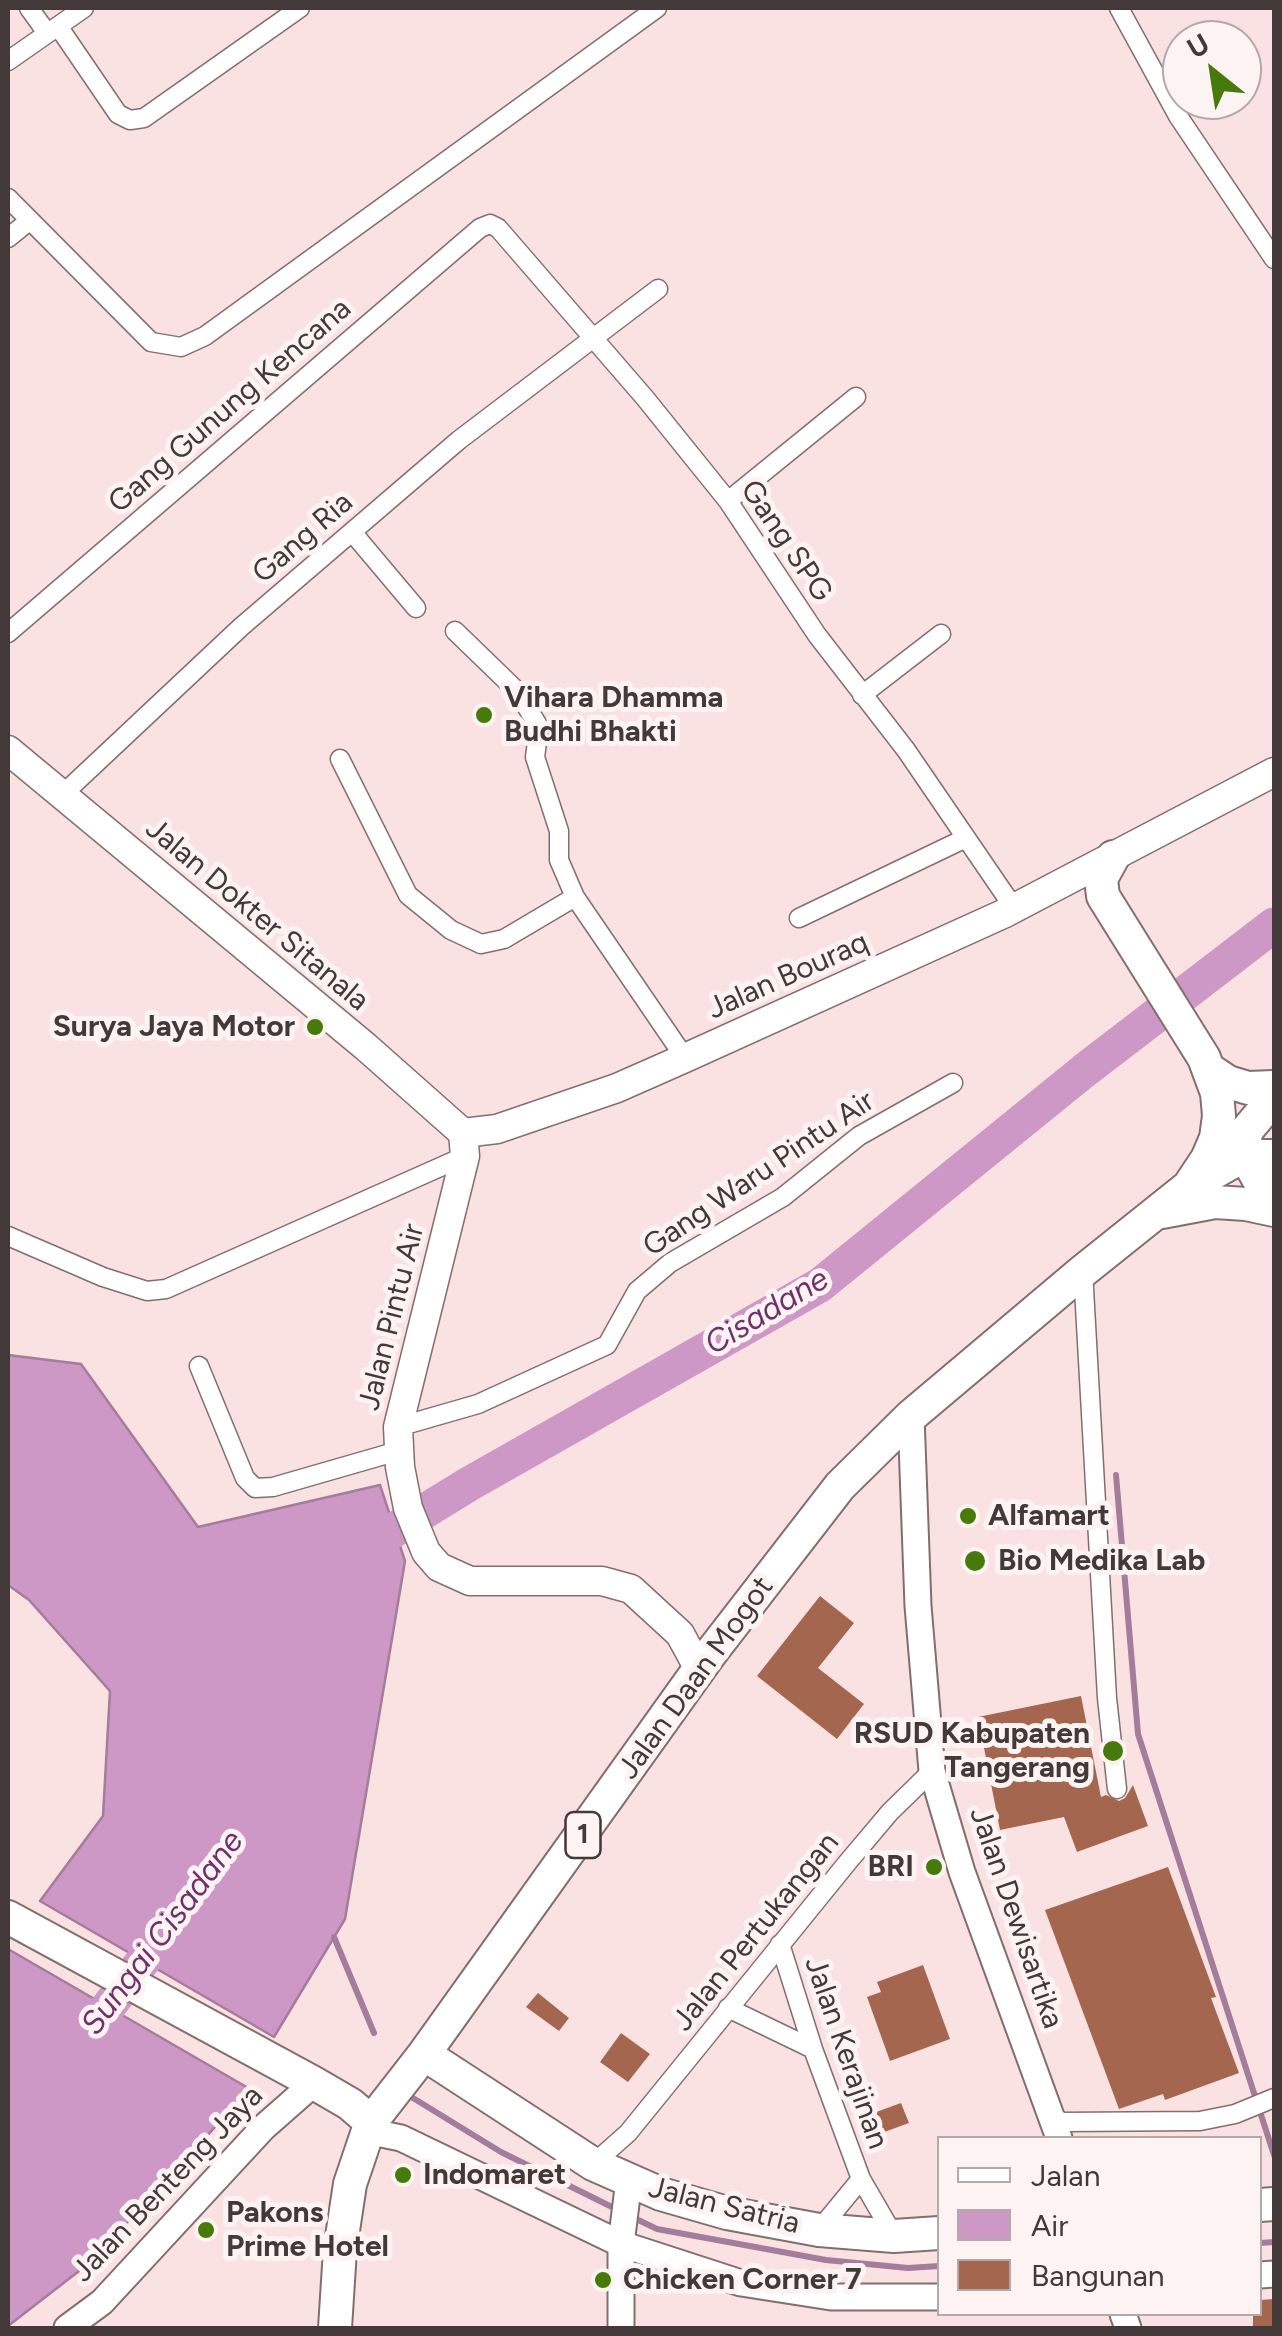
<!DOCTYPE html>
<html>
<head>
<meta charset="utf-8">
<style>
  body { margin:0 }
  #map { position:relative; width:1282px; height:2336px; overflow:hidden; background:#fae2e2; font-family:Figtree,sans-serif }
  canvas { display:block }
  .frame { position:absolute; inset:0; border:10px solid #433939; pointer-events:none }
  .legend { position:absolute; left:937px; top:2136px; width:325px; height:180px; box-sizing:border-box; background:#fdf3f3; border:2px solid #b3a9a9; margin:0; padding:12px 18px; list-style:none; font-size:30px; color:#433939 }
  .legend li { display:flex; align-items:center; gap:20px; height:50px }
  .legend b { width:50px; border:2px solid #b3a9a9 }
  .north { position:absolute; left:1162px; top:20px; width:100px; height:100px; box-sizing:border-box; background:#fdf3f3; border:2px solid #b3a9a9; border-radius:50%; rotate:330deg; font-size:28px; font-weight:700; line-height:40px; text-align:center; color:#433939 }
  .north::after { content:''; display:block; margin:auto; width:35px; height:45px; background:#467a0b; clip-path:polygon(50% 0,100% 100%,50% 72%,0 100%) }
</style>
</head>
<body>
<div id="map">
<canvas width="1282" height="2336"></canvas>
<div class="frame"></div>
<ul class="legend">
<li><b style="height:12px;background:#fff"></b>Jalan</li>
<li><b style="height:28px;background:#cd98c6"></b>Air</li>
<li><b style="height:28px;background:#a5664f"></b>Bangunan</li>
</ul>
<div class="north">U</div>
</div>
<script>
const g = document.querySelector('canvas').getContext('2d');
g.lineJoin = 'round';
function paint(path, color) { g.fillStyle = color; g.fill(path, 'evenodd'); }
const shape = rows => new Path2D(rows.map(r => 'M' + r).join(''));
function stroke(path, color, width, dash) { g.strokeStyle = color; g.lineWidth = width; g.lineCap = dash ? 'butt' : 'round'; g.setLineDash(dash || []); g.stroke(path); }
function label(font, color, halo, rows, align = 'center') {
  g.font = font + ' Figtree,sans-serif'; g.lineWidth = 10; g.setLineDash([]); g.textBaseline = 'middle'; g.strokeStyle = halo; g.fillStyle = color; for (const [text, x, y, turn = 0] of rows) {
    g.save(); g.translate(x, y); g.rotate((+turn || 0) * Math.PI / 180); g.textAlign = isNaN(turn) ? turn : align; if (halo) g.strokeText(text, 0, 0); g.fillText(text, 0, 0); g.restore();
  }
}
const water = shape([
  [8,1355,81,1364,198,1527,380,1485,405,1561,345,1919,274,2037,40,1901,103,1816,110,1691,29,1600,8,1585,8,1355],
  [8,1949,250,2089,92,2261,8,2326,8,1949]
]);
const stream = shape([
  [1116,1475,1138,1734,1274,2155],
  [334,1937,374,2033],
  [413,2098,501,2152,618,2210],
  [630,2216,657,2229,826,2260,908,2268,939,2266],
  [1260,2243,1274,2242]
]);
const river = shape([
  [355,1554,469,1484,820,1285,1085,1070,1274,925],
  [81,2043,170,1925]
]);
const building = shape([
  [820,1596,854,1623,818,1668,864,1704,837,1739,757,1676],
  [1081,1696,1101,1797,1106,1795,1119,1801,1125,1798,1133,1785,1148,1826,1077,1852,1064,1817,1000,1830,978,1717],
  [1168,1867,1216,1997,1211,1998,1239,2073,1165,2100,1163,2094,1119,2109,1045,1910],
  [923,1965,950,2039,890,2061,867,1997,881,1992,877,1982],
  [538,1993,569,2018,559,2031,526,2007],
  [621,2033,650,2054,628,2082,600,2062],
  [901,2103,909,2123,865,2139,857,2119],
  [1274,2299,1274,2328,1253,2328,1253,2314,1260,2314,1260,2300]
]);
const street = shape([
  [29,8,47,33],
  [1119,8,1178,116,1274,259],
  [58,26,118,114,130,120,144,118,300,8],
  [8,61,84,8],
  [8,198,151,342,181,347,205,336,657,8],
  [8,238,29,221],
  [728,501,856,397],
  [352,532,416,608],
  [455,631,517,691,539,727,535,757,559,831,559,860,575,897,685,1058],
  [8,633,480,228,490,224,498,228,645,398,728,501,817,635,906,750,1014,908],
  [862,695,941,634],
  [340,759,408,895,451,930,481,944,504,939,575,897],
  [62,795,241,627,459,440,658,289],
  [799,918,966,838],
  [8,1236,103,1277,147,1291,166,1289,465,1156],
  [1083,1271,1107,1698,1117,1789],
  [199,1366,245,1478,255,1488,273,1487,398,1451],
  [398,1427,478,1404,607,1345,637,1291,670,1263,783,1197,859,1136,953,1083],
  [780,1944,813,2049,861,2179,894,2236],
  [728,2008,813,2049],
  [1051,2116,1062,2122,1200,2121,1235,2114,1274,2098],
  [593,2164,628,2133,847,1863,890,1812,932,1771],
  [819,2230,861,2179]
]);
const secondary = shape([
  [911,1416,918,1606,932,1771,962,1872,1059,2138],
  [367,2131,401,2138,621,2244,741,2283,831,2297,939,2297],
  [1260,2275,1274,2274],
  [1123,2314,1128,2328],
  [67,2328,102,2302,264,2127,314,2083],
  [621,2328,621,2244,629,2180]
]);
const primary = shape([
  [8,750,366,1047,463,1133],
  [463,1133,497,1129,617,1088,685,1058,1003,914,1274,772],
  [463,1133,465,1156,398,1427,400,1467,408,1508,426,1552,439,1567,470,1581,602,1581,631,1589,680,1634,699,1669]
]);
const highway = shape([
  [1113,857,1101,879,1103,896,1204,1058,1217,1093,1219,1116,1216,1138,1207,1159,1191,1183],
  [1210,1070,1228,1082,1248,1088,1274,1087],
  [1274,1098,1247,1130,1242,1150,1274,1207],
  [1162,1212,1215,1202,1246,1204,1274,1210],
  [8,1917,314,2083,350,2104,371,2122],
  [424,2054,593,2164,661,2194,727,2213,819,2230,894,2236,939,2233],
  [1260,2205,1274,2204],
  [335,2328,340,2250,350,2184,371,2122,424,2054,710,1654,840,1486,911,1416,1083,1271,1188,1187,1243,1156,1273,1156]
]);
const markers = [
  [484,715,10,"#467a0b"],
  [315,1027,10,"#467a0b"],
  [968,1516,10,"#467a0b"],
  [975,1561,12,"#467a0b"],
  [1113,1751,12,"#467a0b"],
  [934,1867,10,"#467a0b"],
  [403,2175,10,"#467a0b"],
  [206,2230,10,"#467a0b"],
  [603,2280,10,"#467a0b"]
];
const shields = [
  [583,1835,35]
];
const shieldNames = [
  ["1",583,1835]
];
const streetNames = [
  ["Gang Gunung Kencana",230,406,-41],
  ["Gang Ria",303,538,-41],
  ["Gang SPG",786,541,56],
  ["Jalan Dokter Sitanala",257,915,40],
  ["Jalan Bouraq",788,976,-24],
  ["Gang Waru Pintu Air",759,1174,-34],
  ["Jalan Pintu Air",392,1317,-76],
  ["Jalan Daan Mogot",696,1678,-54],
  ["Jalan Dewisartika",1016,1918,71],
  ["Jalan Pertukangan",756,1932,-51],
  ["Jalan Kerajinan",846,2053,71],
  ["Jalan Benteng Jaya",168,2184,-46],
  ["Jalan Satria",724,2206,14]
];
const poiNames = [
  ["Vihara Dhamma",504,698],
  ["Budhi Bhakti",504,732],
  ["Surya Jaya Motor",295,1027,"right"],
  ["Alfamart",988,1516],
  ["Bio Medika Lab",998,1561],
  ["RSUD Kabupaten",1090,1734,"right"],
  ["Tangerang",1090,1768,"right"],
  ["BRI",914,1867,"right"],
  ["Indomaret",423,2175],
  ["Pakons",226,2213],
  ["Prime Hotel",226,2247],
  ["Chicken Corner 7",623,2280]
];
const waterNames = [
  ["Cisadane",767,1312,-31],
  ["Sungai Cisadane",163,1933,-53]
];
paint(water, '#cd98c6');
stroke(water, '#a47c9c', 2.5);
stroke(stream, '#a47c9c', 6);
stroke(river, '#cd98c6', 35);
paint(building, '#a5664f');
stroke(street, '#836e6e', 21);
stroke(secondary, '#836e6e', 29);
stroke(primary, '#836e6e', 31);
stroke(highway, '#836e6e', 36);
stroke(street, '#fff', 18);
stroke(secondary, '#fff', 25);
stroke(primary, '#fff', 28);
stroke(highway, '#fff', 32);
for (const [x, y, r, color] of markers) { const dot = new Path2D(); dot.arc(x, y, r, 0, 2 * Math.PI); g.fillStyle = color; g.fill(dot); stroke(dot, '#fdf3f3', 4); }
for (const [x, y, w] of shields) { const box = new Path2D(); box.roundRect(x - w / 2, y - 23, w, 46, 8); g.fillStyle = '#fdf3f3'; g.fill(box); stroke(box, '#433939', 2.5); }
label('bold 28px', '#433939', null, shieldNames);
label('30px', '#433939', '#fdf3f3', streetNames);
label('bold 30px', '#433939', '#fdf3f3', poiNames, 'left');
label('italic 32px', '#70316b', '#fdf3f3', waterNames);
</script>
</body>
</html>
